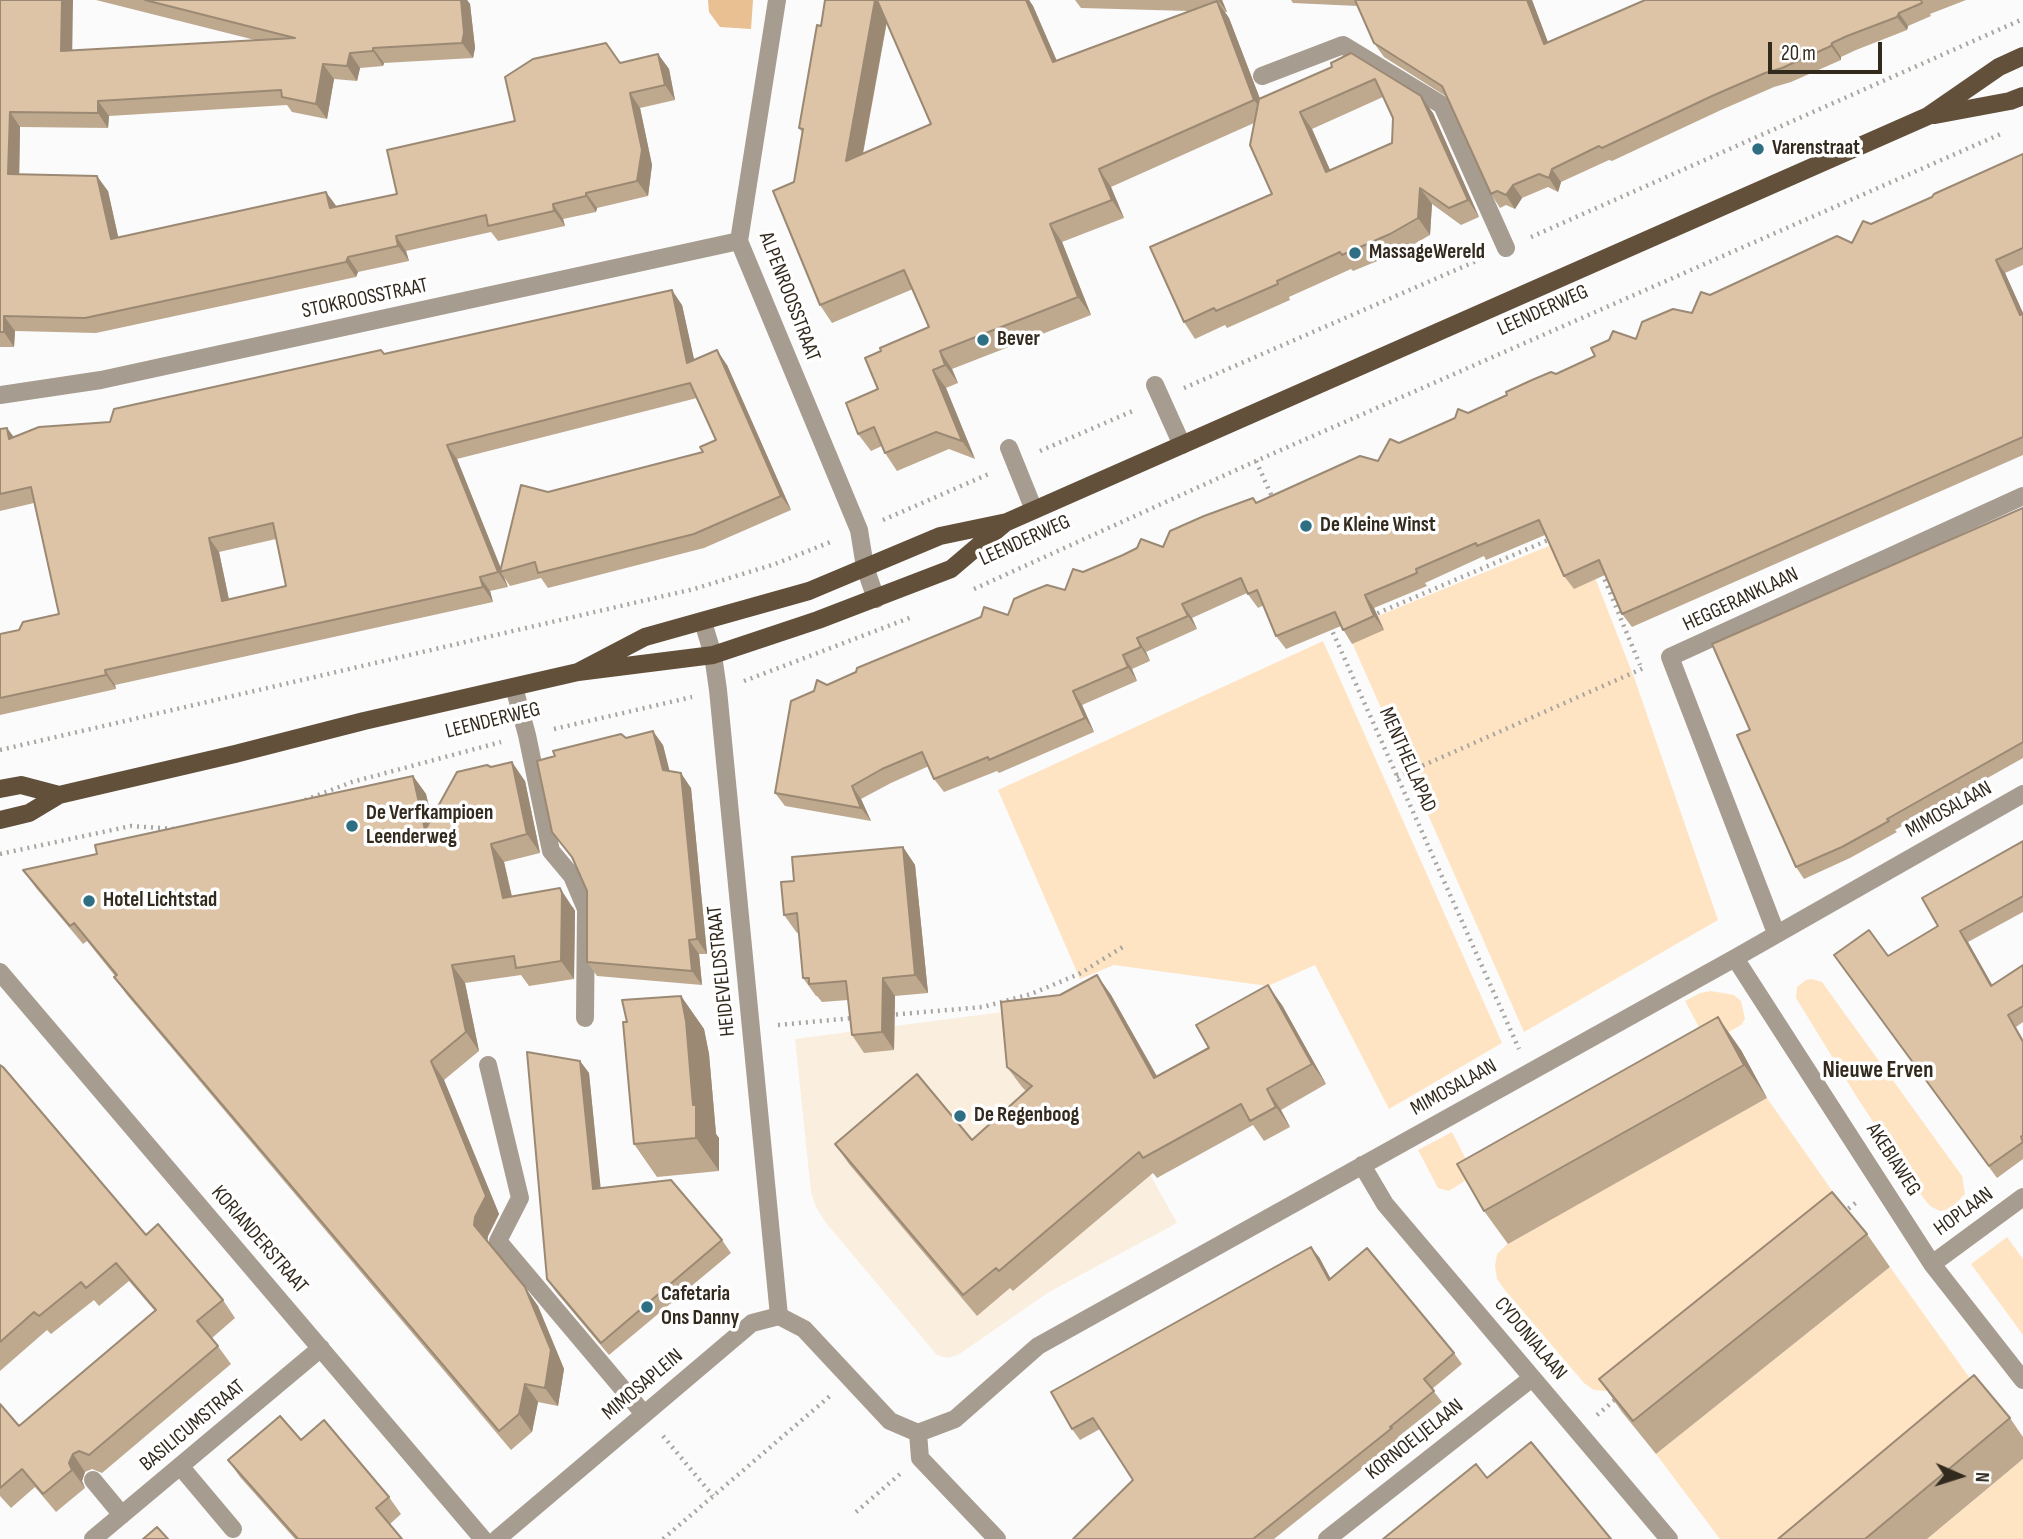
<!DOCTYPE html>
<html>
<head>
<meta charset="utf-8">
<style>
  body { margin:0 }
  #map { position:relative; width:2023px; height:1539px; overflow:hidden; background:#fbfbfb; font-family:"Sofia Sans Condensed",sans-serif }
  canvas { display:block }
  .north { position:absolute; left:1925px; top:1441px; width:70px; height:70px; -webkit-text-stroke:5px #fff; paint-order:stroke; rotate:93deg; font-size:19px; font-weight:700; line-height:28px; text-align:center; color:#332a1e }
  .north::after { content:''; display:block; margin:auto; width:24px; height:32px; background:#332a1e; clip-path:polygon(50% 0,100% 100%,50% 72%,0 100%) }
  .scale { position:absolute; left:1768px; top:42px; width:114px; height:32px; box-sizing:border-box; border:4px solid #332a1e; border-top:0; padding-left:9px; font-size:21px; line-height:24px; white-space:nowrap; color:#332a1e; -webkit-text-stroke:5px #fff; paint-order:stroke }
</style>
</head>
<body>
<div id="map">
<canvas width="2023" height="1539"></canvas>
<div class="north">N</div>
<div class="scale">20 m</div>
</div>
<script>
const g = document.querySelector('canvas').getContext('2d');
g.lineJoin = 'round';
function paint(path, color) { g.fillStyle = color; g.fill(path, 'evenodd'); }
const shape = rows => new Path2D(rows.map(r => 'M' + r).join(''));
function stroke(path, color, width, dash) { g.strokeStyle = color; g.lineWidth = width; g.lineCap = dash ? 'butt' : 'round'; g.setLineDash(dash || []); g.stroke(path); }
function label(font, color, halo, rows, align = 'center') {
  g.font = font + ' "Sofia Sans Condensed",sans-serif'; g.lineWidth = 7; g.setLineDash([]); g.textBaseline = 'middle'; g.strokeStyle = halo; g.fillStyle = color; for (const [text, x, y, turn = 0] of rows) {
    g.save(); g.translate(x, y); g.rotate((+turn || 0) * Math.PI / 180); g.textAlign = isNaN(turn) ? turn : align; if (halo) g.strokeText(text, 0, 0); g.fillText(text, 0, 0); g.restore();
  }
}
const built = shape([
  [1056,1005,1177,1223,1049,1292,958,1355,947,1358,937,1355,826,1223,816,1207,811,1192,795,1039]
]);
const green = shape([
  [1578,534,1635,680,1718,920,1524,1032,1346,629],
  [1323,641,1502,1043,1389,1109,1315,965,1268,986,1114,965,1080,979,998,790],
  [1812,979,1822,982,1962,1176,1965,1194,1950,1209,1940,1211,1930,1206,1922,1196,1858,1099,1796,998,1797,987,1806,980],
  [1711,991,1734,995,1741,1001,1745,1019,1741,1025,1708,1044,1685,1001,1700,993],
  [1767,1098,1840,1202,1616,1386,1606,1391,1594,1390,1584,1383,1504,1289,1497,1279,1495,1266,1497,1254,1507,1244],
  [1452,1132,1474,1175,1449,1191,1445,1190,1438,1188,1418,1150],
  [2007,1237,2023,1259,2023,1335,1971,1264],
  [1890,1267,1979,1391,1813,1539,1720,1539,1656,1454],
  [2023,1459,2023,1539,1927,1539,1956,1515]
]);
const forest = shape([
  [708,0,753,0,751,29,720,27,709,12]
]);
const path = shape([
  [1531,237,2023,19],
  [1184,388,1481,259],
  [1040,451,1135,410],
  [1256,461,1273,499],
  [883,520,991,473],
  [1602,573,1640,665],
  [974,589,1256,461,2003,133],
  [1371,616,1553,538],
  [1330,626,1519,1049],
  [744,681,912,617],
  [554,729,692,697],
  [0,750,694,589,775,564,833,541],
  [1397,777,1646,667],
  [305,800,352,782,501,742],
  [0,854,131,826,175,829],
  [889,1015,983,1007,1031,994,1079,974,1126,945],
  [778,1025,853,1018],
  [1843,1213,1858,1201],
  [1597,1415,1617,1398],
  [663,1436,713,1496],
  [856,1512,900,1474],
  [663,1539,830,1396]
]);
const minor = shape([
  [777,0,739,241,859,530,865,567,876,599],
  [1262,76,1343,45,1442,105,1506,248],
  [1155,385,1182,445],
  [0,395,101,380,739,241],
  [1009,448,1034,510],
  [703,622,713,655,718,690,779,1316],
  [514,687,527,735,551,851,572,876,586,909,585,1018],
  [1776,933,1670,657,2023,496],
  [1735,958,1932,1264,2023,1380],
  [0,972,483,1539],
  [488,1065,520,1198,498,1241,644,1414],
  [1362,1165,1385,1204,1669,1539],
  [1932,1264,2023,1197],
  [918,1433,955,1419,1038,1346,1735,958,2023,794],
  [918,1433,920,1458,997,1539],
  [180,1466,233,1529],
  [93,1480,122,1515],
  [93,1539,321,1348],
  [497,1539,752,1323,779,1316,804,1329,890,1421,918,1433],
  [1327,1539,1532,1378]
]);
const major = shape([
  [1935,115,2010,101,2023,96],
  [578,672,645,637,809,591,940,536,1007,522,1928,116,1999,67,2023,56],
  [0,789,21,785,59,795],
  [0,820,29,813,59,795,235,754,364,721,578,672,713,655,818,620,951,569,1004,524]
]);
const wall = shape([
  [0,0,72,51,255,40,96,0,467,0,470,4,475,48,473,58,384,63,383,66,360,68,357,81,334,79,327,119,292,112,287,105,109,116,108,128,20,127,19,174,108,191,118,237,336,206,397,194,515,121,620,63,658,54,669,69,675,100,640,108,652,165,648,196,597,208,596,212,563,219,565,226,498,241,491,232,406,251,409,261,358,272,356,277,96,333,15,331,14,347,0,347],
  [825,0,1029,0,1033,6,1057,61,1189,11,1081,8,1075,0,1222,0,1227,12,1225,12,1229,18,1260,99,1332,67,1351,53,1433,113,1479,217,1461,225,1432,204,1430,235,1402,251,1353,271,1351,269,1289,297,1290,300,1227,328,1225,325,1195,339,1184,322,1272,194,1254,123,1111,187,1124,218,1062,242,1091,315,952,369,958,383,946,388,975,459,949,449,897,471,885,453,882,446,871,451,858,434,878,389,881,351,929,327,913,289,832,323,820,305,794,182,802,132,799,128,821,26],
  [887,22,931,124,863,154],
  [1383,97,1393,118,1392,143,1330,170,1312,129],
  [1291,0,1532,0,1548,43,1645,0,1966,0,1930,14,1931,16,1908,26,1907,30,1856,50,1841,57,1841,60,1791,82,1774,87,1721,110,1612,161,1609,160,1561,182,1558,192,1548,187,1522,198,1515,209,1506,205,1500,208,1491,194,1447,97,1384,57,1374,43,1358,6,1293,3],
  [2023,154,2023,265,2005,273,2023,313,2023,455,1632,627,1622,614,1605,575,1574,589,1564,576,1545,535,1486,560,1484,556,1425,583,1427,586,1374,608,1384,630,1352,644,1341,626,1286,649,1276,636,1264,605,1258,608,1247,593,1192,618,1197,629,1146,652,1150,661,1132,669,1137,681,1082,705,1094,732,999,773,997,771,944,792,934,779,929,766,891,783,861,799,871,821,785,806,775,793,827,685,1008,615,1065,590,1083,572,1163,547,1257,502,1378,461,1399,443,1636,339,1692,313,1710,295,1852,243,1871,224,1932,197],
  [682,305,694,360,727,365,791,510,704,548,548,588,541,578,510,586,504,577,508,587,490,591,493,602,115,685,116,689,0,715,0,634,19,630,59,614,34,503,0,511,0,429,7,428,14,437,110,422,384,354],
  [697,398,716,440,703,452,548,492,501,569,457,459],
  [276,539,286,586,229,599,219,552],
  [2023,508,2023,758,1895,830,1897,832,1850,858,1804,879,1796,867,1750,730],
  [626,738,663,745,669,771,691,788,707,954,699,954,702,985,597,976,587,962,587,891,574,861,552,832],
  [491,767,525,781,540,853,504,862,512,896,573,907,575,911,574,979,529,986,521,975,465,983,479,1051,444,1080,499,1214,488,1236,487,1241,538,1306,564,1369,558,1406,538,1402,532,1432,511,1450,127,995,114,977,115,976,87,941,83,944,36,888,23,870,97,854,413,776,426,794,432,818],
  [2023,841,2023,912,1968,942,1992,985,2023,965,2023,1022,2016,1027,2023,1039,2023,1159,1997,1178,1834,955,1888,956,1938,926],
  [903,847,915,865,928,993,895,996,894,1050,864,1053,852,1035,848,1000,822,1002,817,996,816,996,803,978,799,932,797,933,784,915,794,881],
  [1097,975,1111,995,1157,1076,1282,1005,1326,1084,1281,1110,1290,1127,1264,1141,1253,1125,1157,1178,1153,1173,1013,1291,1010,1288,977,1316,849,1164,835,1144,972,1140,1026,1091,1022,1087,1007,1067,1060,995],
  [681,996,704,1029,709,1054,716,1134,719,1138,719,1171,657,1177,634,1144,627,1022],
  [1741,1050,1767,1098,1508,1244,1484,1211],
  [580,1061,589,1073,600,1188,722,1240,731,1253,609,1355,556,1292,547,1279],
  [0,1065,146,1235,223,1300,235,1318,212,1338,231,1364,102,1473,92,1469,85,1472,82,1481,85,1488,56,1512,35,1487,11,1508,0,1496,0,1404,19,1426,155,1311,129,1281,99,1306,94,1300,51,1334,47,1330,0,1371],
  [1867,1234,1890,1267,1656,1454,1622,1412,1599,1379],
  [1319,1257,1331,1279,1454,1353,1462,1364,1432,1389,1442,1402,1398,1437,1399,1439,1274,1539,1073,1539,1133,1480,1100,1429,1080,1440,1072,1429],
  [2010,1418,2023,1437,2023,1459,1927,1539,1778,1539],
  [301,1440,389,1497,401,1514,390,1524,402,1539,295,1539,240,1477,228,1460]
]);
const shadedWall = shape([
  [62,0,73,0,72,66,61,51],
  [461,0,467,0,470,4,475,48,473,58,462,43],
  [875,0,878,0,888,14,858,179,846,161],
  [1026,0,1029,0,1033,6,1065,80,1053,62],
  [1218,0,1222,0,1227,12],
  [1527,0,1532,0,1554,58,1544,44],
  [1217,1,1229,18,1267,117,1254,100],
  [1899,13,1908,26,1907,30,1897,17],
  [1832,43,1841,57,1841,60,1831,46],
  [373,48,384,63,383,66,373,51],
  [350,53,360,68,357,81,347,66],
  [658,54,669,69,675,100,665,85],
  [323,64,334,79,327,119,316,104],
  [630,93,640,108,652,165,648,196,637,181],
  [1421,96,1433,113,1479,217,1468,200],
  [98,101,109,116,108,128,98,113],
  [10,112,20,127,19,189,8,174],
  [1300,112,1312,129,1338,188,1326,172],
  [1099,169,1111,187,1124,218,1112,200],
  [1552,169,1561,182,1558,192,1549,178],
  [97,176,108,191,122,254,111,239],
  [1513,185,1522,198,1515,209,1506,195],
  [1420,188,1432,204,1430,235,1418,218],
  [326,192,337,207,330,208],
  [586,193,597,208,596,212,586,196],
  [553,204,563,219,565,226,554,211],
  [1050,224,1062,242,1091,315,1078,297],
  [396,236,406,251,409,261,398,246],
  [348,257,358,272,356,277,346,262],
  [1996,260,2005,273,2023,313,2023,319],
  [672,290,682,305,698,377,687,363],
  [4,316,15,331,14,347,4,332],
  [717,350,727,365,791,510,781,496],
  [940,351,952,369,958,383,945,365],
  [933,370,946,388,975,459,962,441],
  [7,428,17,442,9,439],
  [447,445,457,459,502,571,500,572,504,577,508,587,498,572],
  [209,538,219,552,232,615,222,601],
  [480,577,490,591,493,602,483,587],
  [1365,595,1374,608,1384,630,1374,616],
  [1182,604,1192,618,1197,629,1188,616],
  [1137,638,1146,652,1150,661,1141,647],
  [1123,655,1132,669,1137,681,1128,667],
  [105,670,115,685,116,689,106,675],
  [1073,691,1082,705,1094,732,1085,718],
  [653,731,663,745,673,784,663,770],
  [512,762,525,781,540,853,527,834],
  [681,773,691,788,707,954,697,939],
  [413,776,426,794,438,848,425,830],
  [852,786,861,799,871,821,861,808],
  [491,844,504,862,516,916,503,898],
  [903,847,915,865,928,993,915,975],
  [560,888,575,911,574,979,561,961],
  [1960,931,1968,942,1999,997,1991,986],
  [689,940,699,954,702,985,692,971],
  [452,965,465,983,479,1051,466,1032],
  [1097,975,1111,995,1169,1098,1154,1078],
  [883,978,895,996,894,1050,882,1032],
  [1268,985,1282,1005,1326,1084,1312,1064],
  [681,996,704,1029,709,1054,716,1134,719,1138,719,1171,696,1138],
  [1718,1017,1741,1050,1767,1098,1744,1065],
  [431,1061,444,1080,499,1214,488,1236,487,1243,474,1225],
  [580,1061,589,1073,602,1201,593,1189],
  [1267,1089,1281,1110,1290,1127,1276,1107],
  [1311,1247,1319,1257,1337,1291,1329,1280],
  [525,1287,538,1306,564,1369,558,1406,545,1388],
  [525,1384,538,1402,532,1432,519,1414],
  [73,1454,85,1472,82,1481,85,1488,72,1470,69,1463]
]);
const building = shape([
  [0,0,62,0,61,51,295,38,145,0,461,0,464,33,462,43,373,48,373,51,350,53,347,66,323,64,316,104,282,97,281,90,98,101,98,113,10,112,8,174,97,176,111,239,326,192,330,208,397,194,387,150,515,121,505,77,533,59,606,43,620,63,658,54,665,85,630,93,642,150,637,181,586,193,586,196,553,204,554,211,488,226,486,215,396,236,398,246,348,257,346,262,85,318,4,316,4,332,0,332,0,0],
  [825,0,875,0,846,161,931,124,877,0,1026,0,1053,62,1217,1,1254,100,1099,169,1112,200,1050,224,1078,297,940,351,945,365,933,370,962,441,936,432,885,453,874,427,858,434,846,403,878,389,865,358,881,351,880,348,929,327,904,270,820,305,773,191,794,182,803,129,799,128,817,25,821,26,825,0],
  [1355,0,1527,0,1544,44,1645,0,1921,0,1922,3,1899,13,1897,17,1847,36,1832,43,1831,46,1782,68,1765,73,1712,96,1602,148,1599,146,1552,169,1549,178,1539,174,1513,185,1506,195,1497,191,1491,194,1442,86,1374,43,1355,0],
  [1351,53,1421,96,1468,200,1449,208,1420,188,1418,218,1390,234,1342,255,1340,252,1277,281,1278,284,1216,311,1214,308,1184,322,1150,247,1272,194,1250,145,1259,99,1332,67,1331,63,1351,53],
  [1375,79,1393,118,1392,143,1326,172,1300,112,1375,79],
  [2023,154,2023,248,1996,260,2020,315,2023,314,2023,437,1622,614,1599,560,1564,576,1539,520,1477,546,1476,543,1416,569,1417,573,1365,595,1374,616,1343,630,1335,612,1276,636,1257,590,1248,594,1241,578,1182,604,1188,616,1137,638,1141,647,1123,655,1128,667,1073,691,1085,718,989,760,988,757,934,779,922,752,882,769,852,786,861,808,775,793,791,701,814,691,817,680,827,685,856,672,857,668,981,617,984,607,1008,615,1014,599,1032,591,1047,585,1065,590,1073,569,1083,572,1123,555,1137,548,1141,539,1163,547,1170,531,1204,516,1253,498,1256,503,1360,456,1378,461,1390,439,1399,443,1455,418,1458,409,1468,413,1507,395,1506,392,1532,380,1551,372,1556,374,1595,356,1591,348,1609,340,1613,331,1636,339,1642,322,1673,309,1692,313,1701,292,1710,295,1837,236,1852,243,1863,221,1871,224,1932,197,1934,194,2023,154],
  [672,290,687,363,717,350,781,496,694,534,538,573,535,562,500,572,521,485,548,492,703,452,700,447,716,440,690,383,447,445,498,572,480,577,483,587,105,670,106,675,0,698,0,634,19,630,23,622,59,614,31,487,0,494,0,429,7,428,9,439,39,427,110,422,114,409,381,350,384,354,672,290],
  [273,523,286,586,222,601,209,538,273,523],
  [2023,508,2023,742,1887,819,1889,821,1842,847,1796,867,1737,735,1750,730,1712,644,2023,508],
  [653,731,663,770,681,773,697,939,689,940,692,971,587,962,587,891,572,857,552,832,537,761,555,756,553,751,621,734,626,738,653,731],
  [512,762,527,834,491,844,503,898,560,888,562,893,561,961,516,968,514,956,452,965,466,1032,431,1061,486,1196,475,1217,474,1225,525,1287,551,1350,545,1388,525,1384,519,1414,499,1431,114,977,117,975,74,923,70,926,23,870,97,854,95,845,413,776,425,830,457,772,487,765,491,767,512,762],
  [2023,841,2023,896,1960,931,1991,986,2023,965,2023,1006,2008,1015,2023,1042,2023,1135,2021,1137,2023,1142,1989,1166,1834,955,1869,930,1888,956,1938,926,1922,898,2023,841],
  [903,847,915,975,883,978,882,1032,852,1035,846,981,809,984,809,978,803,978,797,913,784,915,781,882,794,881,792,857,903,847],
  [1097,975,1154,1078,1209,1048,1196,1025,1268,985,1312,1064,1267,1089,1276,1107,1250,1121,1241,1104,1143,1158,1139,1152,999,1271,996,1268,963,1295,835,1144,917,1074,972,1140,1032,1086,1007,1067,1001,1002,1060,995,1097,975],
  [681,996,686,1021,693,1105,696,1105,696,1138,634,1144,623,1022,627,1022,622,1000,681,996],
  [1718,1017,1744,1065,1484,1211,1457,1164,1718,1017],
  [527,1052,580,1061,593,1189,671,1180,722,1240,601,1343,547,1279,527,1052],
  [0,1065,3,1067,146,1235,158,1224,223,1300,197,1321,218,1346,89,1455,79,1451,73,1454,69,1463,72,1470,43,1494,22,1469,0,1488,0,1404,19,1426,156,1310,116,1263,86,1288,81,1282,39,1316,34,1312,0,1342,0,1065],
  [1832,1192,1867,1234,1633,1421,1599,1379,1832,1192],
  [1311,1247,1329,1280,1367,1248,1454,1353,1424,1379,1434,1391,1390,1427,1392,1428,1253,1539,1073,1539,1133,1480,1093,1418,1072,1429,1051,1392,1311,1247],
  [1974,1375,2010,1418,1865,1539,1778,1539,1974,1375],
  [280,1416,301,1440,324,1420,389,1497,376,1508,402,1539,298,1539,228,1460,280,1416],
  [1531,1442,1611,1539,1383,1539,1476,1464,1487,1478,1531,1442],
  [157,1527,168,1539,143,1539,157,1527]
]);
const markers = [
  [1758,149,7,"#2e6f83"],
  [1355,253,7,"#2e6f83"],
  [983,340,7,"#2e6f83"],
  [1306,526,7,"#2e6f83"],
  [352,826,7,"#2e6f83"],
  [89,901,7,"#2e6f83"],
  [960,1116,7,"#2e6f83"],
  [647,1307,7,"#2e6f83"]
];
const poiNames = [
  ["Varenstraat",1772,149],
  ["MassageWereld",1369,253],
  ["Bever",997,340],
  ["De Kleine Winst",1320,526],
  ["De Verfkampioen",366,814],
  ["Leenderweg",366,838],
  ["Hotel Lichtstad",103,901],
  ["De Regenboog",974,1116],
  ["Cafetaria",661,1295],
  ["Ons Danny",661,1319]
];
const streetNames = [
  ["ALPENROOSSTRAAT",789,297,69],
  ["STOKROOSSTRAAT",365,299,-12],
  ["LEENDERWEG",1543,311,-24],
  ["LEENDERWEG",1025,541,-24],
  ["HEGGERANKLAAN",1741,600,-25],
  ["LEENDERWEG",493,721,-14],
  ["MENTHELLAPAD",1407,760,66],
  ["MIMOSALAAN",1949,810,-29],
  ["HEIDEVELDSTRAAT",722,971,-96],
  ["MIMOSALAAN",1454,1088,-29],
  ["AKEBIAWEG",1893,1160,57],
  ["HOPLAAN",1964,1212,-36],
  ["KORIANDERSTRAAT",259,1240,49],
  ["CYDONIALAAN",1530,1339,50],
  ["MIMOSAPLEIN",643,1385,-40],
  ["BASILICUMSTRAAT",193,1426,-40],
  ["KORNOELJELAAN",1415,1440,-38]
];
const neighbourhoodNames = [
  ["Nieuwe Erven",1878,1071]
];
paint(built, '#faeedf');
paint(green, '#ffe4c4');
paint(forest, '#e8c092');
stroke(path, '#a9a6a1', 4.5, [2, 5]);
stroke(minor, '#a79c90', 18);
stroke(major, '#62503a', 18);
paint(wall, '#bea98f');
paint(shadedWall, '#9b8974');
paint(building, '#ddc4a6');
stroke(building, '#9b8974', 2);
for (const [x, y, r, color] of markers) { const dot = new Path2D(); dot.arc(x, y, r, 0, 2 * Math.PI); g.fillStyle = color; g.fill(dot); stroke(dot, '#fff', 2.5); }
label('bold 21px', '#332a1e', '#fff', poiNames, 'left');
label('21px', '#332a1e', '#fff', streetNames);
label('bold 23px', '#332a1e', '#fff', neighbourhoodNames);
</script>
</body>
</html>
